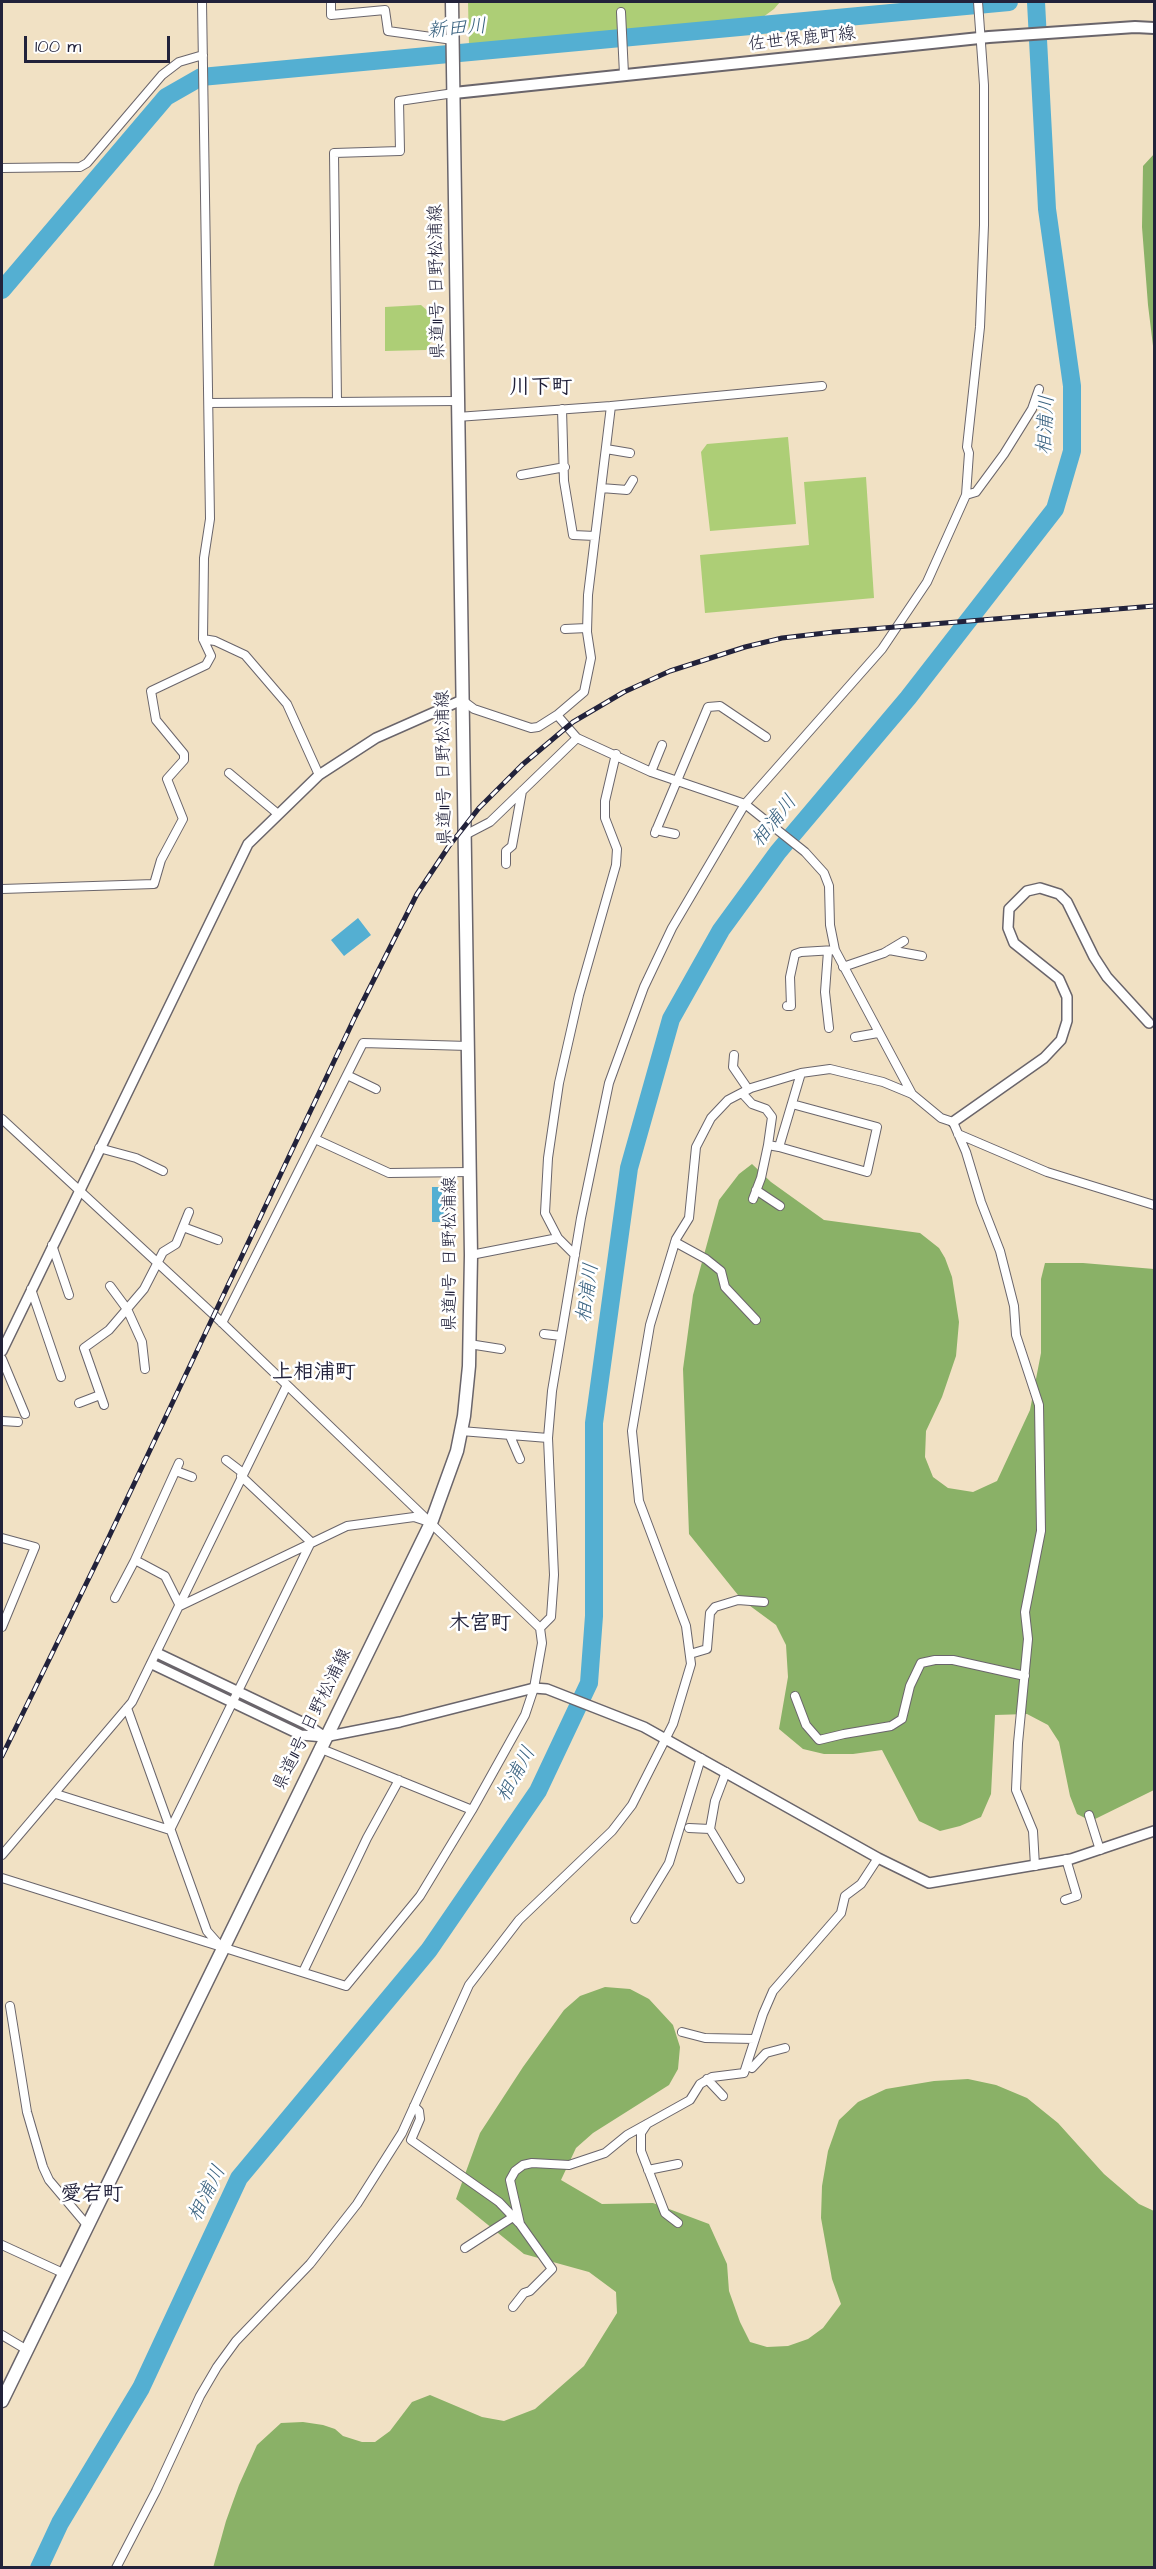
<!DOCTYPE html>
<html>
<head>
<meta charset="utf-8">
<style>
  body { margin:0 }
  #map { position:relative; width:1156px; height:2569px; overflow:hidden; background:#f1e1c4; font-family:"Architects Daughter",sans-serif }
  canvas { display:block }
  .frame { position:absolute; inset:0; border:3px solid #22223b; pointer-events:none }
  .scale { position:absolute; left:24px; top:36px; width:146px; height:27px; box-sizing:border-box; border:3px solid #22223b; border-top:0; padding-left:8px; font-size:18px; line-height:21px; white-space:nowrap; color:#22223b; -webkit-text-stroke:4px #fff; paint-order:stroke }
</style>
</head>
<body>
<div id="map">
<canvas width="1156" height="2569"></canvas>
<div class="frame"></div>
<div class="scale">100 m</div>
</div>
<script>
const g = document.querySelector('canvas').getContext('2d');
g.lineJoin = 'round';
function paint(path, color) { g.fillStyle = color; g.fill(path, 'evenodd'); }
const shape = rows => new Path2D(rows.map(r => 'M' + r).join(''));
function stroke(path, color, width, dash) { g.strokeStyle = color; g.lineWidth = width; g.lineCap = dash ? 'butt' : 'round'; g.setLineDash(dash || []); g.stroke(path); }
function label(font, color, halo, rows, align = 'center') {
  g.font = font + ' "Architects Daughter","Klee One",sans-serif'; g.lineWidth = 5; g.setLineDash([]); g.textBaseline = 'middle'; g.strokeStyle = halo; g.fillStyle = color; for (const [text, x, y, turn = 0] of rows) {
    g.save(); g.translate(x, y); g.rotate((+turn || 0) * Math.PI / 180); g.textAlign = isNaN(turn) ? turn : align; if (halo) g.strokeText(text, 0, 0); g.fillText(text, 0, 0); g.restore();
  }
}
const green = shape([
  [468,2,780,2,774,9,759,20,469,45],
  [421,305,430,313,431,342,426,350,385,351,385,307],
  [788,437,796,524,710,531,701,452,707,444],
  [866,477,874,598,705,613,700,555,809,545,804,482]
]);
const forest = shape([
  [1154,154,1154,354,1148,305,1142,227,1143,166],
  [752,1164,771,1182,824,1220,920,1233,939,1248,945,1258,952,1277,959,1322,956,1356,942,1397,926,1431,925,1457,933,1477,948,1488,973,1492,997,1481,1030,1410,1041,1353,1041,1279,1045,1263,1083,1263,1154,1269,1154,1790,1091,1821,1077,1814,1070,1796,1059,1742,1048,1725,1027,1714,995,1715,991,1794,981,1817,960,1826,940,1831,919,1821,882,1750,853,1754,824,1754,803,1749,779,1729,788,1677,786,1645,776,1625,742,1600,689,1534,683,1369,693,1295,719,1200,739,1174],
  [605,1987,630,1989,649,1999,673,2025,680,2047,678,2069,669,2085,593,2133,576,2148,561,2180,602,2204,653,2203,709,2224,727,2264,729,2291,740,2322,750,2342,767,2347,788,2346,808,2339,823,2328,841,2304,832,2279,821,2218,822,2186,828,2151,839,2120,858,2102,886,2089,934,2081,968,2079,996,2085,1027,2098,1058,2123,1104,2174,1139,2204,1154,2211,1154,2567,213,2568,226,2521,239,2485,257,2445,281,2423,303,2422,323,2425,335,2429,343,2436,362,2442,375,2442,390,2431,412,2402,430,2395,482,2417,504,2421,535,2409,584,2366,617,2313,616,2292,589,2272,524,2254,456,2199,480,2133,523,2067,564,2010,580,1996]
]);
const water = shape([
  [358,918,371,935,344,956,331,940],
  [432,1187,445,1187,445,1222,432,1222]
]);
const river = shape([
  [2,290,166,97,201,77,1009,2],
  [39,2568,60,2523,141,2388,239,2178,429,1950,538,1791,589,1683,594,1616,594,1423,629,1168,671,1019,721,930,778,852,908,698,1055,509,1072,451,1072,386,1047,209,1036,2]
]);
const minor = shape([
  [331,2,331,15,385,10,388,31,453,40],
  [621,12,624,74],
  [2,168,80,167,87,163,162,75,179,62,203,55],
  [337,402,334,153,400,151,399,101,454,93],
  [209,403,457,401],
  [611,406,822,386],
  [562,409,564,481,573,535,595,536],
  [457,417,611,406,588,595,587,632,591,658,584,692,557,715],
  [606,449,630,453],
  [521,475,565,467],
  [601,488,627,490,633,480],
  [966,495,976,492,1004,454,1032,409,1039,389],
  [565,629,587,628],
  [203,639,215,641,245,655,287,704,319,775],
  [462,700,474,709,531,728,538,727,557,715,577,738,651,772,745,804,805,852,824,873,829,886,830,925,835,950,912,1094],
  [651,772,662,745],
  [229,773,278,814],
  [656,830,675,834],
  [655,833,708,707,720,706,766,737],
  [465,835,490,822,577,738],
  [506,864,506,851,512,846,522,791],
  [2,889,154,884,161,860,183,819,167,779,184,760,184,754,156,720,151,691,206,665,211,656,203,639,204,558,210,519,202,2],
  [889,950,922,956],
  [828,951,825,992,829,1028],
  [843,967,884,953,904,941],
  [787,1006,791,1006,790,977,795,954,801,952,835,950],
  [855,1037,878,1033],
  [734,1055,733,1067,748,1089],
  [347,1075,376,1089],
  [742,1093,752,1104,766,1109,772,1117,768,1145],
  [792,1104,877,1127,867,1172,779,1147,801,1073],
  [2,1119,214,1315,540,1628,542,1643,534,1688,525,1715,472,1810,420,1896,346,1986,2,1878],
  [958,1134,1047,1172,1154,1205],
  [315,1139,389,1173,470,1172],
  [99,1148,136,1158,163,1171],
  [756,1190,780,1206],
  [753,1199,761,1178,768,1145,779,1147],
  [183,1227,218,1240],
  [558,1238,575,1255],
  [675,1242,706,1259,721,1271,725,1287,756,1320],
  [52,1245,69,1295],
  [471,1255,558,1238,545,1213,548,1158,559,1083,579,995,616,865,617,849,605,818,605,801,616,754],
  [110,1286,127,1309,142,1342,145,1369],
  [31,1289,61,1377],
  [222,1323,363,1043,468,1046],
  [544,1334,561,1336],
  [469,1344,501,1349],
  [2,1359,25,1414],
  [79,1403,100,1395],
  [104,1405,84,1348,109,1330,144,1289,163,1252,176,1244,189,1212],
  [2,1421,18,1422],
  [461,1431,548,1438],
  [510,1436,520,1459],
  [226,1460,243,1473],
  [176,1471,192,1477],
  [241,1476,311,1542],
  [2,1538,35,1547,2,1627],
  [135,1560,179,1463],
  [115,1598,135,1560,165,1576,180,1606],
  [180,1606,347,1526,414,1517,426,1521],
  [540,1628,551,1617,554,1575,548,1438,552,1391,581,1218,609,1083,644,987,672,928,745,804,882,649,927,582,966,495,969,453,967,447,980,327,984,225,984,85,978,2],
  [690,1654,707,1649,710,1613,715,1607,738,1600,764,1602],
  [795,1696,806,1725,819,1740,844,1734,891,1726,902,1719,910,1686,921,1663,935,1660,953,1660,1025,1676],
  [127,1708,207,1931,222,1948],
  [319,1748,472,1810],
  [726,1772,715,1801,710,1829,740,1879],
  [56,1794,170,1830],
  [1089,1815,1100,1850],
  [689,1828,710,1829],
  [170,1830,311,1542],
  [2,1855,132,1702,287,1385],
  [1065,1900,1077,1896,1066,1859],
  [635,1919,669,1863,701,1758],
  [303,1972,367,1838,399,1780],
  [10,2006,27,2112,43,2167,49,2180,87,2225],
  [682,2032,705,2038,755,2039],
  [747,2065,752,2068,766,2053,785,2048],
  [707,2079,723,2096],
  [414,2106,419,2111,420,2119,411,2140,499,2202,519,2223],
  [647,2124,641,2133,641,2151,665,2213,678,2223],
  [648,2170,678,2164],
  [2,2245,63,2273],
  [465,2248,513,2217],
  [513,2307,524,2293,530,2291,552,2269,520,2224,510,2180,515,2171,523,2165,532,2163,569,2165,605,2153,627,2135,690,2100,700,2084,712,2077,744,2073,763,2014,773,1991,841,1913,845,1896,861,1884,878,1858],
  [2,2335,27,2350],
  [116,2568,156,2491,200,2396,217,2367,236,2341,310,2264,357,2204,402,2133,469,1985,519,1920,612,1831,632,1805,673,1724,691,1664,686,1626,639,1501,632,1431,650,1325,676,1239,689,1218,696,1147,711,1118,728,1100,751,1088,801,1073,830,1069,883,1082,912,1094,941,1118,953,1122,966,1152,981,1202,1000,1251,1014,1306,1016,1335,1039,1405,1041,1531,1025,1612,1028,1639,1018,1743,1016,1790,1033,1831,1035,1866]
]);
const tertiary = shape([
  [953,1122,1044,1058,1061,1040,1067,1021,1067,997,1059,979,1014,943,1008,928,1009,909,1027,891,1040,888,1059,894,1067,902,1094,957,1107,977,1149,1023],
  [2,1351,248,844,319,775,376,738,462,700],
  [157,1653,306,1724,322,1735],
  [152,1664,301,1735,324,1737,400,1722,534,1688,547,1689,644,1727,878,1858,929,1883,1071,1859,1154,1831]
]);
const secondary = shape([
  [454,93,989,37,1135,27,1154,28]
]);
const primary = shape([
  [2,2401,431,1523,457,1451,464,1416,469,1366,471,1255,452,2]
]);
const rail = shape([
  [2,1756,107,1541,355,1017,417,894,449,846,479,808,522,765,573,722,624,692,670,671,745,647,782,638,834,632,1154,606]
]);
const streetNames = [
  ["佐世保鹿町線",802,40,-6],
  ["県道11号 日野松浦線",438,282,-91],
  ["県道11号 日野松浦線",445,768,-91],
  ["県道11号 日野松浦線",451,1254,-90],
  ["県道11号 日野松浦線",313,1720,-64]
];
const waterNames = [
  ["新田川",457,30,-5],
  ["相浦川",1047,425,-87],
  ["相浦川",775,822,-51],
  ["相浦川",589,1293,-82],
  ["相浦川",517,1775,-61],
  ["相浦川",208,2194,-63]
];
const quarterNames = [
  ["川下町",541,389],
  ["上相浦町",314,1374],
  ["木宮町",480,1625],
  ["愛宕町",92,2196]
];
paint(green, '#adce76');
paint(forest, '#8ab167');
paint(water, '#54afd2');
stroke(river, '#54afd2', 18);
stroke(minor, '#6a656b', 10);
stroke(tertiary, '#6a656b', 12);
stroke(secondary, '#6a656b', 14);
stroke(primary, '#6a656b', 15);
stroke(minor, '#fff', 8);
stroke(tertiary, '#fff', 9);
stroke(secondary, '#fff', 10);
stroke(primary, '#fff', 12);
stroke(rail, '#22223b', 5);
stroke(rail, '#fff', 3, [9]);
label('18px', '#22223b', '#fff', streetNames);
label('italic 20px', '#38617f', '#fff', waterNames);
label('bold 21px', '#22223b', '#fff', quarterNames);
</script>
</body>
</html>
